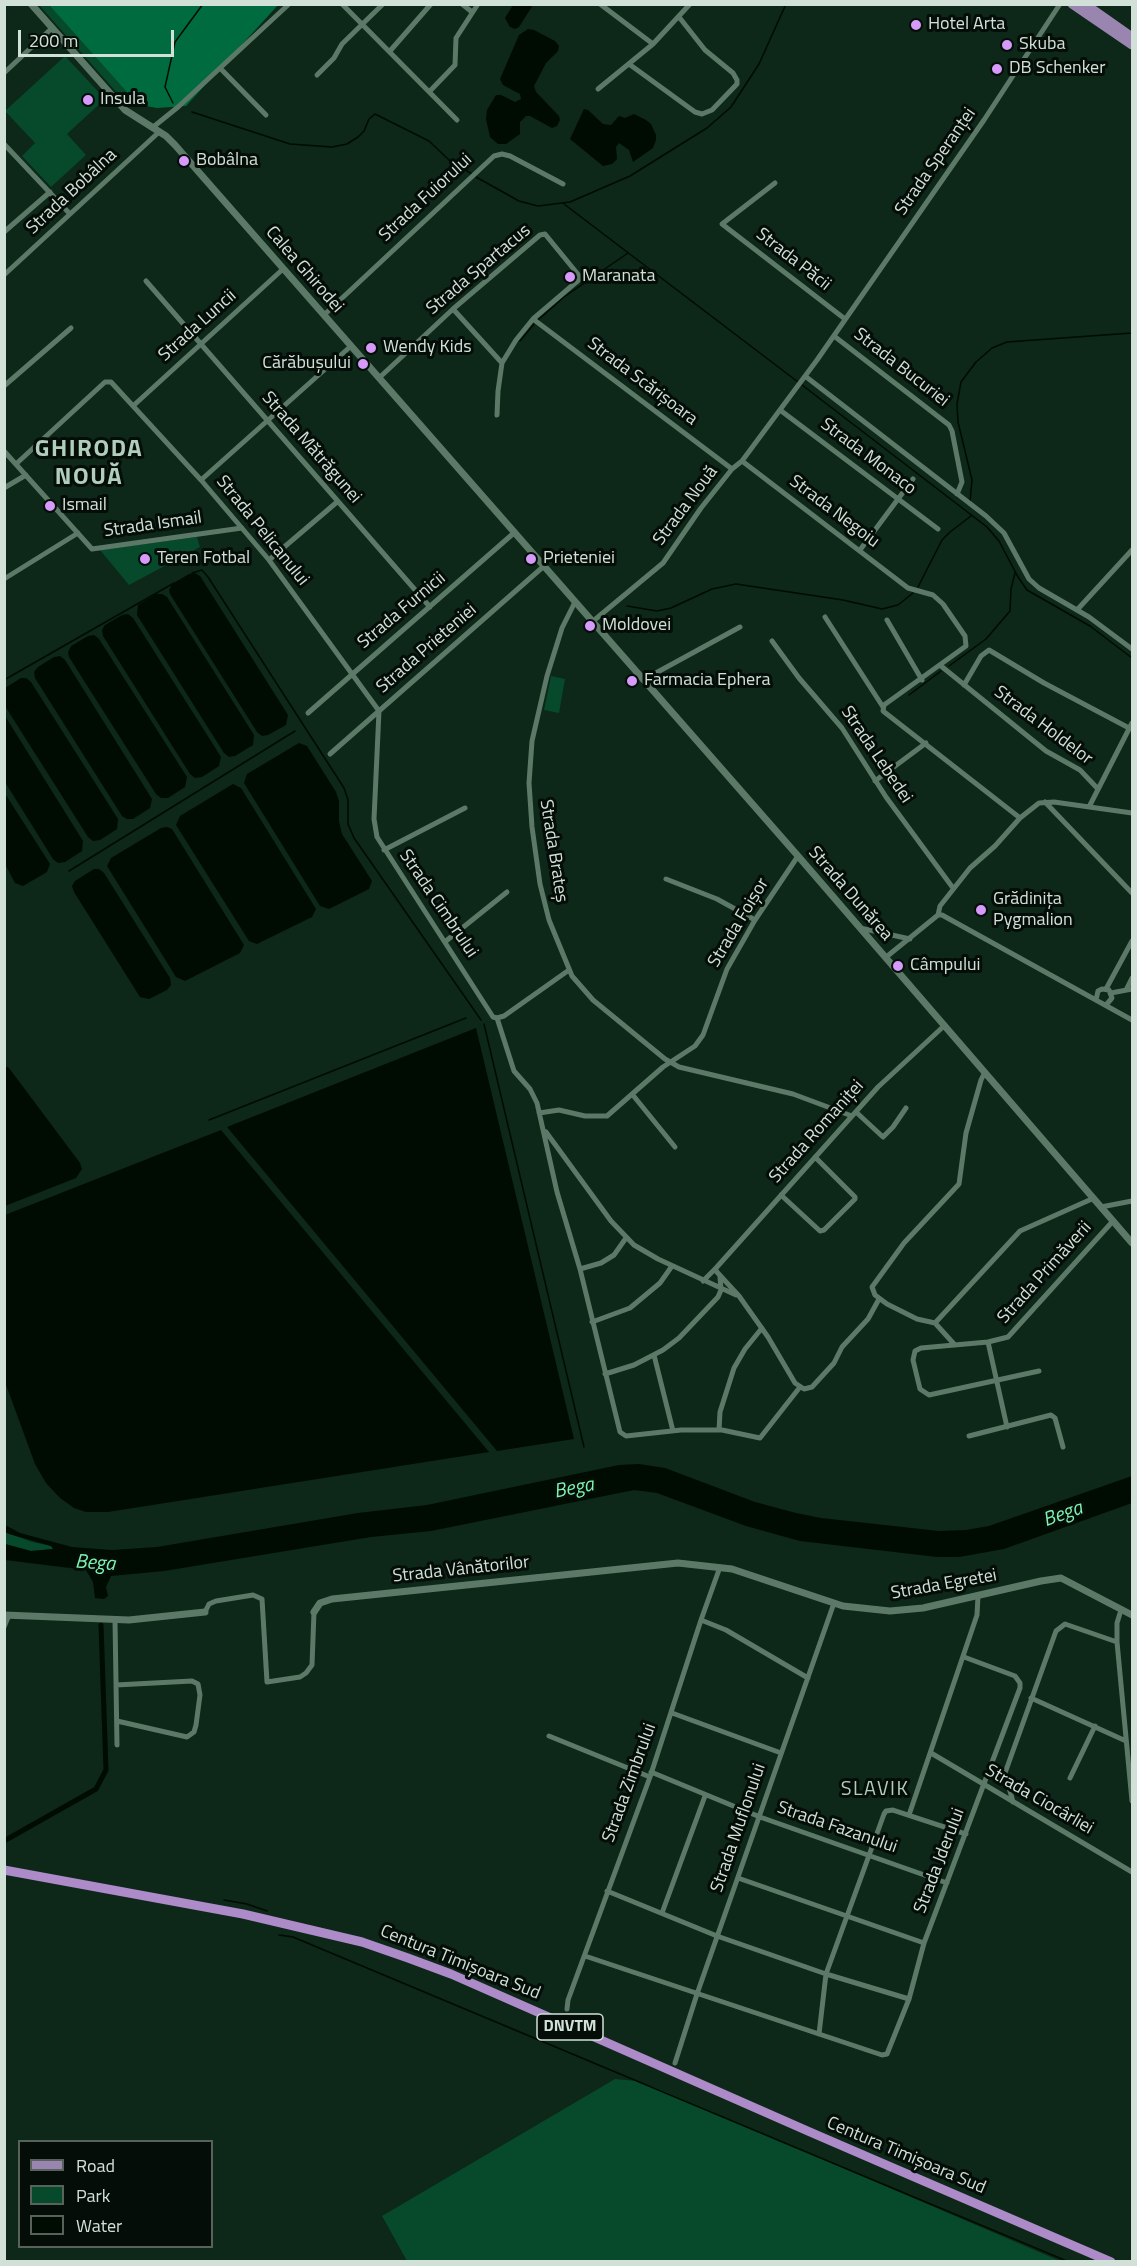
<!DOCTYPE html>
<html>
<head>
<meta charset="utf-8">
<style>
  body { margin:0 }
  #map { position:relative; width:1137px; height:2266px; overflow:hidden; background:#0d2718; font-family:"Titillium Web",sans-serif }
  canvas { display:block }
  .frame { position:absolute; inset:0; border:6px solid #d2e1d7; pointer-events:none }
  .legend { position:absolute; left:18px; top:2140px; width:195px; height:108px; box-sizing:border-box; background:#040d07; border:2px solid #56625a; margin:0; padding:8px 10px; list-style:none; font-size:18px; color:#d2e1d7 }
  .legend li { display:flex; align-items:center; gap:12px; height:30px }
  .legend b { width:30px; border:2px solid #56625a }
  .scale { position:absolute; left:18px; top:30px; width:156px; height:27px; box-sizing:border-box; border:3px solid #d2e1d7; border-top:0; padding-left:8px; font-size:18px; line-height:21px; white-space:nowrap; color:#d2e1d7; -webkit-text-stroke:4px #040d07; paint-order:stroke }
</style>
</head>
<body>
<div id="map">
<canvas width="1137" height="2266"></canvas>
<div class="frame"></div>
<ul class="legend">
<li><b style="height:8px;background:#9985b0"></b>Road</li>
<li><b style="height:16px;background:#07492b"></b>Park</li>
<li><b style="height:16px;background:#000c02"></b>Water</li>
</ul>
<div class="scale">200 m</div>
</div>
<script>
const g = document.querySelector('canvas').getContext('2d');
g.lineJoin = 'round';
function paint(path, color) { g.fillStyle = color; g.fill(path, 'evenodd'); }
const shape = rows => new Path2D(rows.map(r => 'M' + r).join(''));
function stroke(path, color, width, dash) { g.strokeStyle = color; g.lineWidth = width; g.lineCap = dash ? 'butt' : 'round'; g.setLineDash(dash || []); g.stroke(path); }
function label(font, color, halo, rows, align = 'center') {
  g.font = font + ' "Titillium Web",sans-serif'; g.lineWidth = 6; g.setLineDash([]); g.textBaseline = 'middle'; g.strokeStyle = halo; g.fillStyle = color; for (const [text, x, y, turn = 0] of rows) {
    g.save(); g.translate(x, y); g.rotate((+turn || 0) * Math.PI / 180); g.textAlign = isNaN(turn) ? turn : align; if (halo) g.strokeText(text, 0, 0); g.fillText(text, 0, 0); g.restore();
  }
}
const green = shape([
  [39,5,49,5,133,99,127,104],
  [65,56,105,99,67,134,86,155,51,187,22,156,35,143,5,111],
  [197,537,200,547,129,585,100,550],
  [551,676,565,679,559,713,544,710],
  [5,1532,32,1542,51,1546,54,1549,31,1551,5,1544],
  [615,2079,637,2081,659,2089,1060,2261,407,2261,382,2216]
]);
const forest = shape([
  [49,5,278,5,186,106,157,108,146,106,133,99]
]);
const water = shape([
  [513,5,533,5,519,27,515,29,510,27,505,18],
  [528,29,534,30,555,41,559,46,558,51,546,63,534,86,536,92,559,116,560,120,557,126,552,128,530,116,526,116,520,122,520,134,506,144,498,144,490,137,486,119,487,110,496,95,501,95,515,102,521,99,520,94,503,85,500,79,519,35],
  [584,109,588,110,603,124,611,125,619,116,625,118,634,114,646,120,651,124,656,135,656,140,653,148,633,162,629,150,619,143,616,147,617,159,612,164,603,166,570,139],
  [195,573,200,576,288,715,286,725,268,735,262,736,257,732,170,594,169,590,172,584,189,574],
  [156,594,162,594,167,597,254,735,253,745,235,756,229,757,224,753,137,615,138,605],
  [128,614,133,618,221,757,219,766,202,777,195,778,190,774,103,636,102,630,105,625,122,615],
  [94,635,99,639,187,777,185,787,168,798,161,798,156,794,69,657,68,652,71,646,88,636],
  [60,656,65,660,152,799,150,808,133,819,127,819,122,816,35,678,34,672,38,667,54,657],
  [21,678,26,678,31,682,118,819,117,829,100,840,93,841,88,837,5,706,5,688],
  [5,716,83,841,82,851,65,862,58,863,53,859,5,782],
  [299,743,307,746,336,792,339,801,339,821,342,834,372,881,369,889,329,909,320,906,244,783,247,774],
  [233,784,241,788,316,909,312,917,257,944,249,941,176,825,180,816],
  [4,792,50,864,47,872,23,886,15,883,5,864],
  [167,827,172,829,244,945,240,953,185,981,176,977,107,866,111,858,161,828],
  [94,869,99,869,104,873,170,978,171,985,167,990,149,999,140,997,74,892,72,886,75,881],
  [476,1028,574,1439,497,1451,227,1127],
  [5,1066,9,1068,80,1163,82,1169,76,1178,5,1206],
  [221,1130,489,1452,108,1512,86,1512,74,1508,60,1498,46,1483,35,1464,5,1382,5,1215],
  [639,1464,665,1468,755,1502,796,1513,821,1518,939,1531,966,1530,989,1526,1132,1476,1132,1503,1004,1549,959,1557,937,1557,800,1541,746,1526,657,1493,634,1490,431,1531,371,1537,164,1571,111,1576,106,1587,108,1596,104,1599,95,1598,93,1582,86,1570,5,1560,5,1544,31,1551,53,1549,51,1546,9,1534,5,1532,5,1525,20,1533,72,1547,112,1550,157,1547,358,1513,427,1505,619,1465]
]);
const stream = shape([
  [173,103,165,87,175,42,203,4],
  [192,112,290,144,332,147,347,144,358,137,364,131,369,119,375,114,429,141,449,160,472,174],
  [476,177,519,201,538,206,570,202,630,176,707,128,731,107,759,64,786,4],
  [564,204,798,382],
  [538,320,564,297,628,253],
  [520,341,534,324],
  [802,385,987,527,999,541,1018,577,1027,590,1090,626,1132,658],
  [970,502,972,480,958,422,957,404,961,382,976,362,992,348,1007,342,1132,333],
  [192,573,202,570,208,577,344,788,348,800,348,824,354,838,481,1020],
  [918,587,942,540,950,532,971,516],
  [627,606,657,611,671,608,712,589,736,584,843,600,882,609,898,605,913,593],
  [949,666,986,639,1010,611,1011,589,1015,573],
  [4,680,174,583],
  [909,695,941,671],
  [69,871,295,731],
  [484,1024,584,1447],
  [209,1120,466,1018],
  [224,1900,247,1904,267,1911],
  [279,1935,293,1937,1069,2262]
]);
const canal = shape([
  [4,1841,96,1789,106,1770,101,1625]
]);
const minor = shape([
  [342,4,457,120],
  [462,4,472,12],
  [600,4,653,44],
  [390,51,431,4],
  [629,64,695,112,702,114,712,110,737,84,737,80,733,73,705,50,679,17],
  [220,68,266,115],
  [4,73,52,28],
  [317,75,334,58,342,44,383,4],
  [598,89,653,44,690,4],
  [430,91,455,65,456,38,478,4],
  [152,128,178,107,289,4],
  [4,144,70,214],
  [775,183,722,224,845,319],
  [4,232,50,192],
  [4,275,159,132],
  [146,281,430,607],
  [453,309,502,363],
  [324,315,494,156,502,154,510,156,563,184],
  [533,319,732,469],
  [834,336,949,425,952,431,962,482,957,494],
  [805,376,986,516,1004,533,1029,579,1039,588,1089,617,1132,649],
  [379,378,453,309,540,235,545,234,581,278,533,319,516,340,502,363,498,391,497,415],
  [4,386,71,328],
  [133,406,283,269],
  [780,410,938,529],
  [4,451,92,549,242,528],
  [742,461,908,588,933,595,943,604,965,636,966,646,884,705,883,711,1020,818],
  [16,464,105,382,111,382,201,480,269,560,379,711,374,819,377,837,493,1017,497,1018,504,1016,569,970],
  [201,480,351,346],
  [4,488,26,475],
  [860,550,913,479],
  [269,560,337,502],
  [4,579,78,533],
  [575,602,562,628,547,676,532,741,529,783,532,827,540,884,549,920,572,976,593,1000,665,1059,679,1067,793,1094,852,1116],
  [1077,610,1132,550],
  [825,617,883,707],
  [887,620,922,680],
  [592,622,663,563,701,508,732,469,742,461,817,360,984,120,1060,4],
  [772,641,799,678,842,728,886,797,953,888],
  [941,666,1046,751,1080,770,1098,789],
  [643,680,740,627],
  [964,685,981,656,989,650,1044,683,1129,728],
  [308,713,515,532],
  [330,754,544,566],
  [875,781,926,743],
  [1045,802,1132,893],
  [1089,807,1132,723],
  [384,850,465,808],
  [666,879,717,899,755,920],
  [938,915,942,915,1132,1020],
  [860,928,910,939],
  [446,941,507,892],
  [885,958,938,915,940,906,970,868,995,846,1020,818,1039,803,1054,802,1132,813],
  [1106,989,1132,941],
  [1126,990,1132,978],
  [1111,993,1132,989],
  [1096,1000,1098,991,1102,989,1109,990,1112,998,1106,1005],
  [497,1018,514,1071,530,1089,537,1103,557,1192,580,1269,620,1432,626,1436,681,1430,722,1430,760,1438,800,1387],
  [632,1094,675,1147],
  [856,1112,883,1137,893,1127,906,1108],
  [539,1113,559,1110,585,1116,607,1116,663,1067,695,1046,703,1035,727,969,755,920,798,856],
  [546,1132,611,1221,634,1245,658,1259,736,1295],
  [781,1195,820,1231,824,1230,855,1199,855,1197,815,1157],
  [1101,1207,1132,1201],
  [580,1269,601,1263,614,1255,626,1238],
  [703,1281,716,1268],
  [879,1299,868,1319,842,1347,834,1363,812,1387,804,1389,795,1383,768,1337,739,1296,716,1271,716,1268,878,1087,945,1025],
  [592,1322,630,1308,660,1283,672,1266],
  [935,1323,1020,1231,1094,1198],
  [988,1342,1007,1427],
  [954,1344,935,1323,917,1319,887,1304,875,1295,872,1287,904,1243,959,1184,966,1133,981,1080,985,1072],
  [654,1355,673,1431],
  [1039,1371,929,1395,920,1389,913,1360,915,1351,921,1348,988,1342,1008,1337,1113,1221],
  [605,1374,634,1365,663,1350,679,1338,718,1297,721,1290,720,1277],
  [719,1430,720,1412,734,1368,745,1349,762,1328],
  [969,1436,1051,1415,1055,1418,1063,1447],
  [1121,1610,1117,1623,1117,1642,1132,1801],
  [205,1612,209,1604,216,1601,253,1595,262,1599,267,1682,300,1677,306,1673,312,1665,314,1612],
  [115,1620,117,1745],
  [701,1620,726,1630,808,1678],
  [4,1627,9,1615],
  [116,1685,192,1681,198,1684,200,1695,196,1725,194,1732,187,1737,117,1721],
  [1031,1698,1126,1741],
  [672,1713,781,1753],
  [549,1736,650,1777],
  [931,1753,1132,1872],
  [651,1772,760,1817,947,1883],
  [1070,1778,1095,1726],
  [1013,1802,1005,1773,1056,1631,1065,1624,1117,1642],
  [909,1815,977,1615,978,1596],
  [738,1878,924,1943],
  [607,1891,717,1936,826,1974,909,1999],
  [662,1913,705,1796],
  [585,1956,882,2055,887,2054,909,1999,924,1943,1020,1688,1020,1683,1015,1676,964,1657],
  [567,2009,568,2000,650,1777,701,1620,720,1567],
  [819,2034,826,1974,884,1814,886,1811,893,1810,966,1834],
  [675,2063,697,1994,834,1603]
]);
const tertiary = shape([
  [31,4,125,110,166,136,175,145,798,856,1132,1243],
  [314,1612,320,1603,332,1599,678,1563,732,1569,843,1606,890,1611,923,1608,1041,1581,1061,1578,1132,1615],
  [4,1615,129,1620,205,1612]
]);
const primary = shape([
  [1072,4,1132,45],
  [1085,4,1132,37]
]);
const trunk = shape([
  [4,1870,243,1914,362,1942,408,1958,451,1974,810,2132,1111,2262]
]);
const markers = [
  [916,25,6,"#d69bfa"],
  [1007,45,6,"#d69bfa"],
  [997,69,6,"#d69bfa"],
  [88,100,6,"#d69bfa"],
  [184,161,6,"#d69bfa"],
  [570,277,6,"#d69bfa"],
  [371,348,6,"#d69bfa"],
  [363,364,6,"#d69bfa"],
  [50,506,6,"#d69bfa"],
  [145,559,6,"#d69bfa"],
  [531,559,6,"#d69bfa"],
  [590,626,6,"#d69bfa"],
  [632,681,6,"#d69bfa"],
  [981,910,6,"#d69bfa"],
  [898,966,6,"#d69bfa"]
];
const shields = [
  [570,2027,66]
];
const shieldNames = [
  ["DNVTM",570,2027]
];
const poiNames = [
  ["Hotel Arta",928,25],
  ["Skuba",1019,45],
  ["DB Schenker",1009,69],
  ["Insula",100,100],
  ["Bobâlna",196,161],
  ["Maranata",582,277],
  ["Wendy Kids",383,348],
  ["Cărăbușului",351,364,"right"],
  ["Ismail",62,506],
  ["Teren Fotbal",157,559],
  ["Prieteniei",543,559],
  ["Moldovei",602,626],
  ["Farmacia Ephera",644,681],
  ["Grădinița",993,900],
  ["Pygmalion",993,921],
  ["Câmpului",910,966]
];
const streetNames = [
  ["Strada Speranței",936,162,-55],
  ["Strada Bobâlna",72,192,-43],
  ["Strada Fuiorului",426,198,-43],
  ["Strada Păcii",793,260,38],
  ["Calea Ghirodei",304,270,49],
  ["Strada Spartacus",479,270,-40],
  ["Strada Luncii",198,326,-42],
  ["Strada Bucuriei",901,368,38],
  ["Strada Scărișoara",642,382,37],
  ["Strada Mătrăgunei",311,448,49],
  ["Strada Monaco",868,457,37],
  ["Strada Nouă",686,506,-53],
  ["Strada Negoiu",834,512,37],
  ["Strada Ismail",153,525,-8],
  ["Strada Pelicanului",262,531,51],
  ["Strada Furnicii",402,611,-40],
  ["Strada Prieteniei",427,649,-41],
  ["Strada Holdelor",1043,726,37],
  ["Strada Lebedei",876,755,56],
  ["Strada Brateș",553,851,81],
  ["Strada Dunărea",850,894,49],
  ["Strada Cimbrului",438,904,56],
  ["Strada Foișor",739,923,-59],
  ["Strada Romaniței",817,1132,-48],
  ["Strada Primăverii",1045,1273,-48],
  ["Strada Vânătorilor",461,1570,-6],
  ["Strada Egretei",944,1585,-10],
  ["Strada Zimbrului",630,1783,-70],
  ["Strada Ciocârliei",1039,1800,30],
  ["Strada Muflonului",739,1828,-71],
  ["Strada Fazanului",837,1828,19],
  ["Strada Jderului",940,1861,-69],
  ["Centura Timișoara Sud",460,1963,22],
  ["Centura Timișoara Sud",906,2156,23]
];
const waterNames = [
  ["Bega",574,1489,-11],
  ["Bega",1063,1515,-20],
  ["Bega",95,1564,4]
];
const neighbourhoodNames = [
  ["SLAVIK",875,1790]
];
const districtNames = [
  ["GHIRODA",89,450],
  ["NOUĂ",89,478]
];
paint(green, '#07492b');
paint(forest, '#006b3f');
paint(water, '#000c02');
stroke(stream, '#000c02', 1.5);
stroke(canal, '#000c02', 5);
stroke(minor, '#5c7866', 5);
stroke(tertiary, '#5c7866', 7);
stroke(primary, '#9985b0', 9);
stroke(trunk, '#ad8ac8', 9);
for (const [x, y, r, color] of markers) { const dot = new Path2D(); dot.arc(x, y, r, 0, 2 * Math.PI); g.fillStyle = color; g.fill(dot); stroke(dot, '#040d07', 2); }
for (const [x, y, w] of shields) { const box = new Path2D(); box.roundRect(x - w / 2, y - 13, w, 26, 4.5); g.fillStyle = '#040d07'; g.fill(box); stroke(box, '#d2e1d7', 1.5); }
label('bold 16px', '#d2e1d7', null, shieldNames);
label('18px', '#d2e1d7', '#040d07', poiNames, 'left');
label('18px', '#d2e1d7', '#040d07', streetNames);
label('italic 20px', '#7ff3b1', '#040d07', waterNames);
g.letterSpacing = '1.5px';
label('20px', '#b0cebb', '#040d07', neighbourhoodNames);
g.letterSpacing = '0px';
g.letterSpacing = '1.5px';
label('bold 24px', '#b0cebb', '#040d07', districtNames);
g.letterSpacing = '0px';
</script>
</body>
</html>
